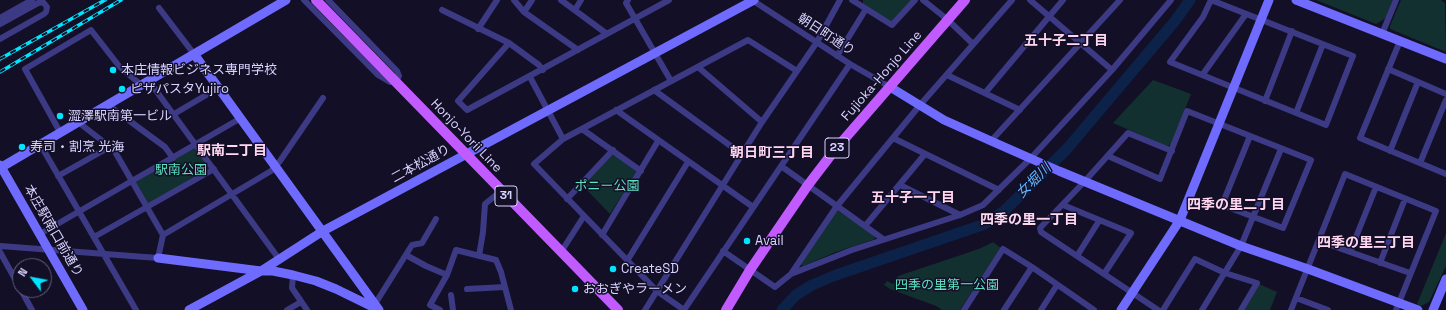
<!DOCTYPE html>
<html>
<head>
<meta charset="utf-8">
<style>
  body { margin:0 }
  #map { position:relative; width:1446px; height:310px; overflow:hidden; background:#130f26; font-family:"Space Grotesk",sans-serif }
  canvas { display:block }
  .north { position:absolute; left:12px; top:258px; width:40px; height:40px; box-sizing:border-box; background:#130f26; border:1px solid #625e7d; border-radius:50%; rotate:302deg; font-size:11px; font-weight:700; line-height:16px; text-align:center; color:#d9d4ff }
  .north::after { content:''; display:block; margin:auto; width:14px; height:18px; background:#00e5ff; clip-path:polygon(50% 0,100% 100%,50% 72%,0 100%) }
</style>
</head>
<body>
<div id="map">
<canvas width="1446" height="310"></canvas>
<div class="north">N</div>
</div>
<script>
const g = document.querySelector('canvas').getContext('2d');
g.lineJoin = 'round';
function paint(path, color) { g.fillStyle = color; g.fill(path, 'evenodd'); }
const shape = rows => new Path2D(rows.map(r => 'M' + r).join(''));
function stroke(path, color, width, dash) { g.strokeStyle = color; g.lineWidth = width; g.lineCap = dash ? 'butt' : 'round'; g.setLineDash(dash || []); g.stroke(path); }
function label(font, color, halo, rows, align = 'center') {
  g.font = font + ' "Space Grotesk","Noto Sans JP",sans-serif'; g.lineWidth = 3; g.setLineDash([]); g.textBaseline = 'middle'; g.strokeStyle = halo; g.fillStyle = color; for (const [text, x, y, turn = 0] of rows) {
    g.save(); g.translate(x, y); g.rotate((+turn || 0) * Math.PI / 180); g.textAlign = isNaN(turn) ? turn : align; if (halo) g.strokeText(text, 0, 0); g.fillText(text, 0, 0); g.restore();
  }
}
const green = shape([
  [863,0,912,0,894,21,891,21,863,4],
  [1316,0,1393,0,1386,18,1376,24],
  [1401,0,1441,0,1445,3,1446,52,1390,29,1390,26],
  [1153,80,1191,94,1171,145,1166,146,1113,123],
  [192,148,196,148,210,166,208,169,149,204,147,203,136,183,136,182],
  [614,155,636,171,636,173,610,214,583,186,611,156],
  [838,211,874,235,875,239,836,252,803,266,800,264,835,212],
  [1446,233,1446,266,1429,302,1421,306,1417,304],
  [993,242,1001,248,960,310,942,310,936,306,890,289,884,285,887,281,893,284,898,276,958,256,981,248],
  [1259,284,1277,292,1270,310,1243,310]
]);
const river = shape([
  [782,310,796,295,812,285,836,275,985,224,1004,211,1066,150,1175,21,1190,0]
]);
const street = shape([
  [304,0,378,75,390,82,396,82,399,76,397,71,328,0],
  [514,0,524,12,578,50],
  [561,0,607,34],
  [628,0,626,3,671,81],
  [752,0,850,64,890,87],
  [852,0,892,25,915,0],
  [923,0,948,20,973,44],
  [1030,0,1112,70],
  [1211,0,1353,56,1326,125,1170,62,1203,17,1211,0],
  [159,8,194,54],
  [442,10,509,43,539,65,543,70],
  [575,10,581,0],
  [524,12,532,0],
  [0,18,32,0],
  [0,24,38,3,43,2,47,7,46,12,44,14,0,39],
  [478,29,497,0],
  [1382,34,1396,0],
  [1400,41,1360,138,1446,174],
  [509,43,458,101,467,110,669,0],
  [837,56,866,9],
  [698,67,762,122],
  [1388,69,1446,94],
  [797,71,748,40,563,139,534,164,657,291,684,310,850,64],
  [1203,74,1246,14],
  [947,75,1020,110],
  [530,77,563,139],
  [149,81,279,259],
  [654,90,743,155],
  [985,93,1063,0],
  [1265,101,1292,31],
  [108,105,165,147,173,158],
  [616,110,753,207],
  [1296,113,1323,44],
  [174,114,218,88],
  [582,129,641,171],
  [60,132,25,69,91,30,119,66,141,85],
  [893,138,999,190],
  [991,141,1120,0],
  [40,144,136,310],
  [1390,151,1418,82],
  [1108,156,1160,179,1187,111,1311,160,1283,228,1222,205,1250,136],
  [1420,163,1446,100],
  [781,166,883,239],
  [58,176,106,149,108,145],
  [900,185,960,215],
  [567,199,613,150],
  [1063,205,1131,233,1104,274],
  [865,226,925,154],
  [40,234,241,118],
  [163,235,271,171,280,161,323,98],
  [602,235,658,141],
  [94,237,214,169],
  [1319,241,1410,273],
  [0,246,158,258,163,235,114,150,78,122],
  [723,251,775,287,791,274,837,206,920,105,1012,0],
  [0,252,20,288],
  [561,252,584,216],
  [1350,252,1376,187],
  [406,255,426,266,447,275],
  [479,256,483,232,485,204,501,191],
  [1077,256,1099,221],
  [627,261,688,162],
  [1380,263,1405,199],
  [791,274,852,250,960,215,983,205,1031,158,1112,70,1171,0],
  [293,275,292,288,307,310],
  [467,289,505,287],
  [21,290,32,310],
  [451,295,453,310],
  [1296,298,1328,310],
  [375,304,412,245,422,243,436,219],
  [287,310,301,302],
  [440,310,430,305,447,275,456,250,496,260,501,272,511,310],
  [645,310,762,122,817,42,840,0],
  [964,310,1003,249,1032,267,1094,310],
  [1004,310,1032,267],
  [1041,310,1057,285],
  [1158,310,1041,232,1040,228,1085,181,1128,133,1172,151],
  [1163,310,1195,259,1225,273,1257,283,1241,310],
  [1202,310,1241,246,1281,149],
  [1291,310,1345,174,1436,211,1396,310]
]);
const secondary = shape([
  [1296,0,1446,59],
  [194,54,379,310],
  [890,87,944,120,991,141,1059,171,1241,246,1308,269,1418,310],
  [0,165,83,310],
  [0,168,286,0],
  [158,258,261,271,273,271,293,275,316,281,336,289,377,309],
  [189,310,261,271,323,231,754,0],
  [1121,310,1180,220,1269,0],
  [1433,310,1446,279]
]);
const primary = shape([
  [316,0,618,310],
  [726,310,750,270,808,185,834,151,965,0]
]);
const rail = shape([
  [0,59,105,0],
  [0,72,121,0]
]);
const markers = [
  [113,70,4,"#00e5ff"],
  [122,89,4,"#00e5ff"],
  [60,116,4,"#00e5ff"],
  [22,147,4,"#00e5ff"],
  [747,241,4,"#00e5ff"],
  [613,269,4,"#00e5ff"],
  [575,289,4,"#00e5ff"]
];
const shields = [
  [837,148,24],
  [506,196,22]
];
const shieldNames = [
  ["23",837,148],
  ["31",506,196]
];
const streetNames = [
  ["朝日町通り",826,35,33],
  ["Fujioka-Honjo Line",882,76,-49],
  ["Honjo-Yorii Line",466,136,46],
  ["二本松通り",421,164,-29],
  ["本庄駅南口前通り",53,231,60]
];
const poiNames = [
  ["本庄情報ビジネス専門学校",121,70],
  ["ピザパスタYujiro",130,89],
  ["澀澤駅南第一ビル",68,116],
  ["寿司・割烹 光海",30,147],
  ["Avail",755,241],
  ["CreateSD",621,269],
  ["おおぎやラーメン",583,289]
];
const parkNames = [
  ["駅南公園",181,170],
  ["ポニー公園",607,186],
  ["四季の里第一公園",947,285]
];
const neighbourhoodNames = [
  ["五十子二丁目",1066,41],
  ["駅南二丁目",232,151],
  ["朝日町三丁目",772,153],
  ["五十子一丁目",913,198],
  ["四季の里二丁目",1236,205],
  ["四季の里一丁目",1029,220],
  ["四季の里三丁目",1366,243]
];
const waterNames = [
  ["女堀川",1034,181,-45]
];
paint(green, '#12302f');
stroke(river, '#0c2248', 11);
stroke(street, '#3d3a85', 6);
stroke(secondary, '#6f6bff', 9);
stroke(primary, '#c25bff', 10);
stroke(rail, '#00e5ff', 3.5);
stroke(rail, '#130f26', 2, [6]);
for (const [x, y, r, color] of markers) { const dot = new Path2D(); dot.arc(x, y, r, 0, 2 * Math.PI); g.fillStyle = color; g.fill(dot); stroke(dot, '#130f26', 1.5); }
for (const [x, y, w] of shields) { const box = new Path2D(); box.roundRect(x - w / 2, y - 10, w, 20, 3); g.fillStyle = '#130f26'; g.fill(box); stroke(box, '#d9d4ff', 1); }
label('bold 12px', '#d9d4ff', null, shieldNames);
label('13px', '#d9d4ff', '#130f26', streetNames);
label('13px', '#d9d4ff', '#130f26', poiNames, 'left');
label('13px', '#5fe0c0', '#130f26', parkNames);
label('bold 14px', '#ffd6f0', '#130f26', neighbourhoodNames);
label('italic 14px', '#62b6ff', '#130f26', waterNames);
</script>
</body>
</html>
